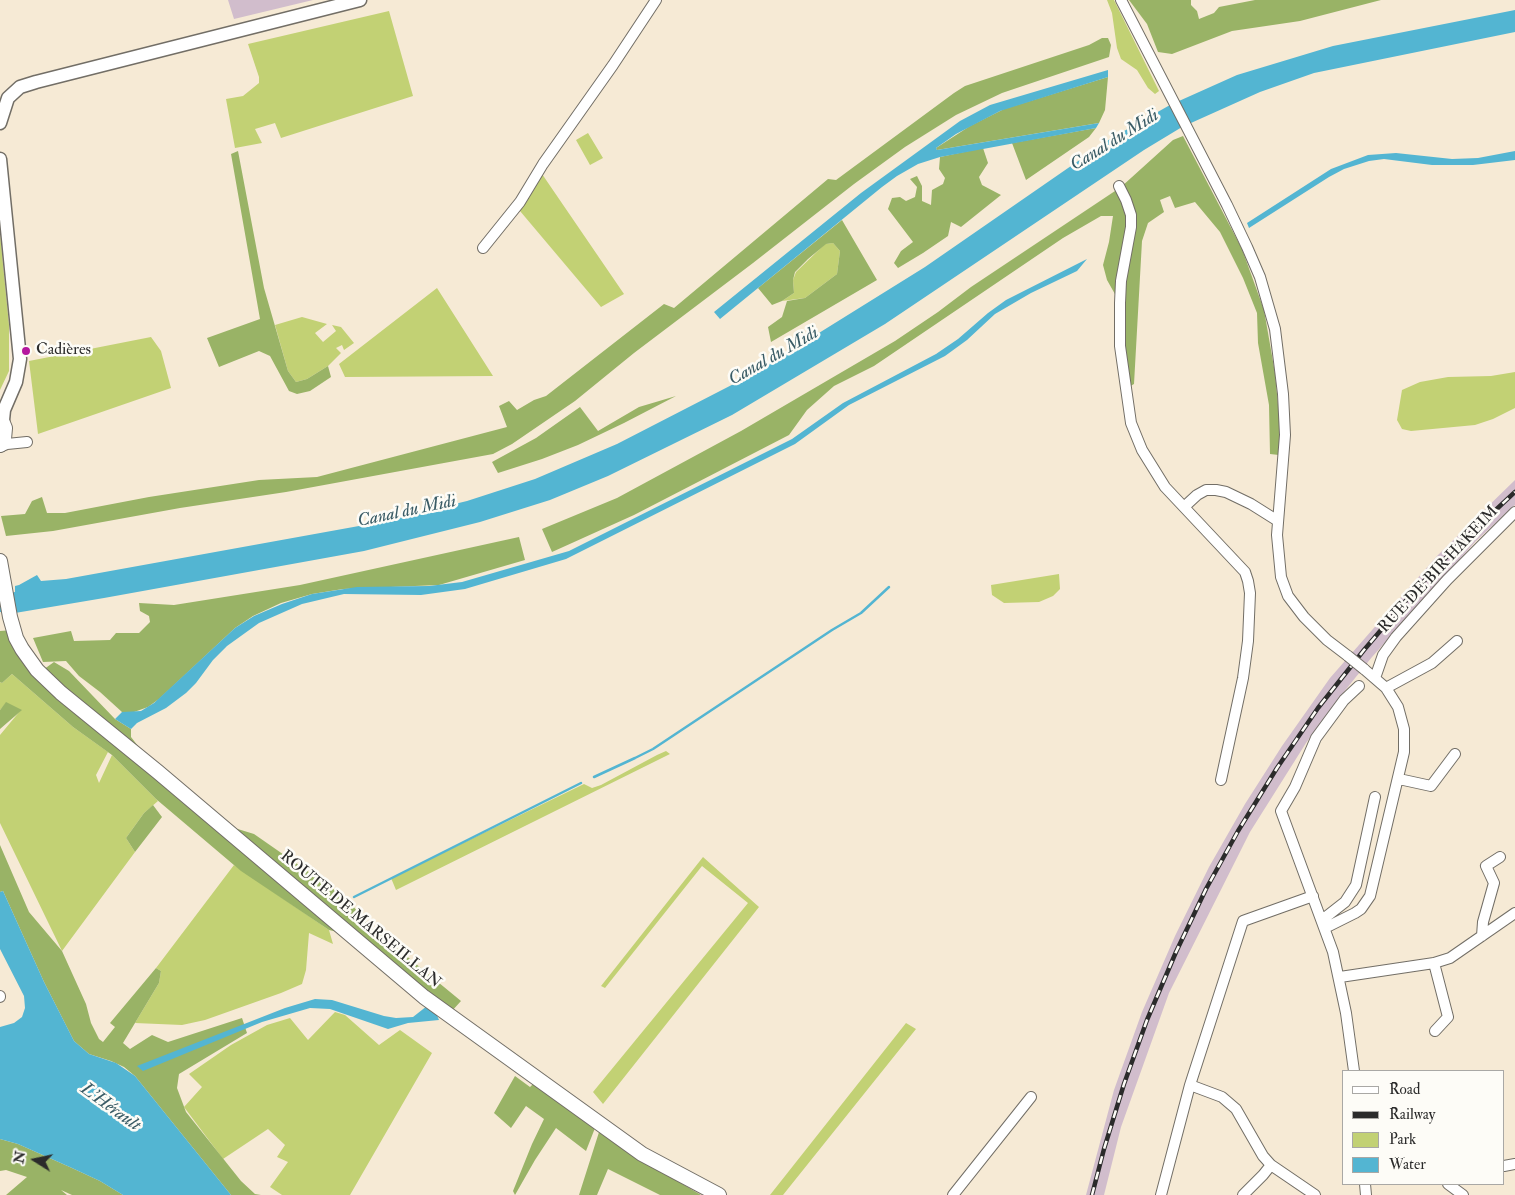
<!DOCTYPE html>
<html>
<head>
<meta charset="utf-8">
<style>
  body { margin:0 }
  #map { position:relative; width:1515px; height:1195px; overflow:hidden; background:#f6ead5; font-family:"IM FELL Double Pica",serif }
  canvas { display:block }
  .legend { position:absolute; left:1342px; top:1070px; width:162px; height:115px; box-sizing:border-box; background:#fdfcf7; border:1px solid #a9a8a5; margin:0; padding:6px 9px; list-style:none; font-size:15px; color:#2b2b2b }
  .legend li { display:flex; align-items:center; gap:10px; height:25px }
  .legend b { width:25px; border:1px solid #a9a8a5 }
  .north { position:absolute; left:10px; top:1135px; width:50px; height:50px; -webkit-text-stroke:4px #fdfcf7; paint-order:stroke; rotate:280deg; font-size:14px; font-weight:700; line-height:20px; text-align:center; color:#2b2b2b }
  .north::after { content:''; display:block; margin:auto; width:18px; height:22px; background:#2b2b2b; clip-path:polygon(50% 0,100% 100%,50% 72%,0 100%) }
</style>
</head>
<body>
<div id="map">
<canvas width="1515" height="1195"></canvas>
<ul class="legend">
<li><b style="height:6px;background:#fff"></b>Road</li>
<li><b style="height:6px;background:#2b2b2b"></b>Railway</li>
<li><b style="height:14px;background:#c2d174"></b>Park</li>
<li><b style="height:14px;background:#53b5d2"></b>Water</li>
</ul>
<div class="north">N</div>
</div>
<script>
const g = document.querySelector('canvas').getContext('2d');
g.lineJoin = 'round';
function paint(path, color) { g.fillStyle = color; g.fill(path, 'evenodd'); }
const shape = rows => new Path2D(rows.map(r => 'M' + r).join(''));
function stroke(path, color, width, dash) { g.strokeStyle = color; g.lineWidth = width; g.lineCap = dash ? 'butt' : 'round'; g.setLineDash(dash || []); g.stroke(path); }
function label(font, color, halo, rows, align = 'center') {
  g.font = font + ' "IM FELL Double Pica",serif'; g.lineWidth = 5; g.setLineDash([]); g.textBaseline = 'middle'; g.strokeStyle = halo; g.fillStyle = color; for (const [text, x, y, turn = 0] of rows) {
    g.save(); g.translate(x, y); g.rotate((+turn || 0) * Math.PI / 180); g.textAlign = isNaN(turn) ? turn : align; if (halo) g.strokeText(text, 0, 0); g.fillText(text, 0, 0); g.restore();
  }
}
const industrial = shape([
  [228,0,313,0,234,19],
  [1515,480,1515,505,1476,541,1372,657,1339,698,1306,743,1250,832,1169,993,1121,1127,1104,1195,1086,1195,1114,1090,1142,1012,1175,936,1209,867,1245,804,1282,746,1330,678,1437,556]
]);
const green = shape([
  [1107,0,1114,0,1159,91,1155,94,1148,88,1137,70,1121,59,1117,48,1112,13],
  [389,11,413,96,281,138,275,123,255,129,262,143,235,148,226,99,243,96,259,83,259,77,248,44],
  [588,133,603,158,590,165,576,140],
  [542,174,624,294,601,307,520,211],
  [0,234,9,325,9,371,0,390],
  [833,243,840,251,837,274,805,298,782,301,794,293,793,280,796,272,825,244],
  [437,288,493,376,345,377,339,364],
  [302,317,327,324,315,333,323,342,336,331,332,325,341,327,354,343,344,350,342,345,336,348,341,353,328,366,307,379,296,382,288,371,275,325],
  [151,337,161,351,171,388,38,434,29,361],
  [1515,372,1515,408,1493,419,1475,425,1411,431,1402,429,1397,420,1402,390,1420,382,1448,377,1491,376],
  [1059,574,1060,589,1053,596,1039,602,1004,603,992,595,991,585],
  [12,674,73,727,108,752,96,775,99,783,112,755,158,801,144,813,126,838,135,852,62,951,0,823,0,735,20,711,6,703,0,710,0,682,2,683],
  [666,751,670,754,396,890,391,878,584,784,592,788,601,785,657,755],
  [703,857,759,907,603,1104,593,1092,748,903,702,866,605,988,601,986],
  [234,865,329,930,333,944,309,933,306,970,302,984,281,993,205,1020,182,1025,135,1023,159,983,161,971,156,968],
  [335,1012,345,1015,379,1045,400,1030,432,1053,350,1195,282,1195,270,1187,288,1162,277,1157,285,1145,268,1129,223,1159,184,1107,202,1087,189,1074,231,1045,267,1025,290,1018,308,1040],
  [906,1023,916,1029,783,1195,770,1195]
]);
const forest = shape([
  [1129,0,1191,0,1191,5,1197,11,1199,19,1214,13,1219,7,1255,0,1381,0,1300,21,1232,31,1172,54,1158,52,1147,24],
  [1102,38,1108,38,1111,45,1109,57,1002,93,956,115,905,147,854,184,753,263,634,353,575,401,512,444,493,454,286,492,180,508,53,531,6,536,1,516,25,514,32,501,42,497,47,513,65,513,149,497,259,480,317,477,507,427,499,406,509,401,517,410,534,400,546,396,664,304,674,308,828,179,836,180,954,93,965,86,1089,45],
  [1108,77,1105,110,1099,123,937,150,936,148,970,126,1004,109],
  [1096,128,1089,137,1026,180,1012,143],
  [1183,136,1242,249,1264,310,1275,373,1279,415,1279,455,1270,454,1269,405,1258,343,1257,313,1243,278,1220,232,1195,202,1175,208,1170,196,1160,200,1164,212,1148,223,1142,241,1134,384,1127,388,1120,303,1107,280,1103,265,1109,242,1113,216,1101,216,1063,238,874,366,834,386,807,410,789,435,634,515,552,552,542,529,617,498,741,431,895,341,938,312,971,287,1121,187,1173,140],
  [983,148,988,163,979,177,982,185,1001,195,961,227,951,222,948,236,923,253,898,268,894,263,901,251,913,242,888,209,892,198,900,197,906,201,915,197,917,187,910,179,917,176,922,186,922,201,931,205,932,190,943,184,945,178,939,169,940,157],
  [238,151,264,288,288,371,296,382,307,379,328,366,331,377,310,391,297,394,289,391,270,356,259,351,219,367,207,338,260,319,231,154],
  [842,220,877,280,771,342,768,327,782,317,787,301,805,298,837,274,840,251,833,243,826,244,808,259,795,272,793,280,794,293,782,301,772,305,758,288],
  [676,396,624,423,578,445,542,459,498,473,492,462,536,438,580,407,598,431,639,407],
  [519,537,525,560,439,585,343,589,312,594,281,603,253,616,235,628,159,699,148,707,134,712,122,712,100,692,79,676,66,661,43,662,33,638,71,631,74,641,110,640,116,633,139,633,150,622,149,616,140,611,139,603,174,605,300,585],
  [13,630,40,672,54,662,69,671,115,719,131,729,131,737,158,772,215,822,254,834,346,898,370,926,461,1001,451,1012,342,933,329,930,241,871,156,799,112,755,73,727,12,674,2,683,0,682,0,631],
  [6,702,22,710,0,729,0,710],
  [153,805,162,817,135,852,126,838,144,813],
  [0,845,29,912,62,951,86,1004,91,1023,99,1039,103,1042,115,1027,110,1023,156,968,161,971,159,983,123,1043,130,1049,152,1035,168,1042,242,1018,247,1033,179,1074,177,1088,186,1112,241,1181,255,1194,261,1195,231,1195,135,1076,124,1067,111,1061,89,1054,74,1041,44,982,3,891,0,892],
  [515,1076,530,1087,535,1082,595,1128,586,1151,556,1128,535,1160,515,1195,513,1191,532,1144,544,1119,526,1106,511,1128,494,1113],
  [600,1129,652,1166,701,1195,660,1195,608,1169,597,1195,579,1195],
  [0,1139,18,1144,72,1168,100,1181,123,1195,72,1195,61,1190,67,1195,6,1195,27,1177,6,1170,0,1171]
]);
const water = shape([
  [1515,10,1515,32,1314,73,1260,92,1182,127,1144,150,885,324,732,415,608,476,550,500,480,522,364,551,104,598,15,613,0,612,0,595,15,592,15,586,19,585,37,575,41,581,66,579,381,522,467,501,535,479,617,444,753,374,925,267,1110,139,1170,105,1237,75,1333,46],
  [1108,70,1108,77,1000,111,956,134,936,148,937,150,1099,123,1096,128,940,157,918,164,897,176,882,187,720,319,714,312,861,193,960,121,990,105],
  [1515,151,1515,160,1473,165,1432,165,1384,159,1369,161,1344,169,1329,177,1249,228,1247,223,1331,169,1368,155,1396,153,1452,159,1478,158],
  [1087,259,1077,271,1031,293,995,314,967,340,945,356,849,405,795,444,566,559,465,589,421,595,344,594,302,604,259,623,227,646,213,660,196,683,186,693,166,708,137,723,131,729,115,719,122,712,141,711,154,703,235,628,254,616,282,604,312,594,357,587,429,586,462,582,569,551,792,439,843,403,936,354,958,339,988,313,1006,300],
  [3,891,44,982,74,1041,89,1054,116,1063,135,1076,231,1195,123,1195,100,1181,72,1168,18,1144,0,1139,0,1027,14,1023,22,1017,25,1008,24,996,0,949,0,892],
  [315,999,332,1000,384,1016,396,1018,413,1017,427,1006,436,1013,439,1020,408,1023,388,1029,330,1009,310,1008,262,1022,143,1071,137,1066,285,1008]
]);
const stream = shape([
  [594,777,635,758,653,749,832,630,861,613,889,587],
  [354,897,581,783]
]);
const minor = shape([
  [1121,0,1227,205,1247,247,1260,277,1275,329,1283,394,1285,435,1277,535,1281,577,1288,596,1304,617,1327,640,1348,656],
  [1119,186,1126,200,1131,215,1131,227,1121,281,1120,303,1120,346,1131,423,1142,450,1165,487,1245,572,1248,581,1250,593,1248,641,1243,678,1221,780],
  [483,248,520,202,543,164,613,65,656,0],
  [0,447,7,444,27,442],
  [1184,507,1197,495,1206,490,1216,490,1226,492,1251,504,1278,521],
  [1375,678,1383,655,1396,637,1447,580,1515,512],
  [1386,688,1432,663,1457,641],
  [1399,779,1431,786,1455,754],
  [1322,920,1345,902,1356,885,1375,797],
  [1325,928,1355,913,1361,909,1370,896,1404,752,1404,729,1398,707,1386,688,1364,669],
  [1482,936,1483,922,1494,883,1486,866,1500,857],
  [1434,963,1448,1017,1435,1031],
  [1340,977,1434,963,1450,958,1515,913],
  [0,996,0,997],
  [1354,1071,1346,1013,1333,952,1281,811,1295,787,1316,738,1344,700,1359,686],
  [1190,1085,1222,1097,1236,1109,1263,1156,1271,1165,1315,1195],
  [1504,1166,1515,1164],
  [1365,1184,1366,1195],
  [1448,1184,1463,1195],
  [953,1195,1031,1097],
  [1161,1195,1190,1085,1243,921,1313,896],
  [1243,1195,1263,1175,1271,1165]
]);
const tertiary = shape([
  [0,123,8,98,20,87,36,82,360,0],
  [0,159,20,359,16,382,4,410,3,420]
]);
const secondary = shape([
  [0,416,5,428,4,439,0,445],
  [0,561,10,617,16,638,22,649,37,670,61,693,158,772,424,997,642,1154,719,1195]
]);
const rail = shape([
  [1092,1195,1104,1149,1124,1084,1147,1020,1176,952,1206,889,1238,831,1277,768,1318,708,1364,650,1409,597,1456,547,1515,492]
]);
const minorBridge = shape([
  [1348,656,1364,669]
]);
const markers = [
  [26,351,5,"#b5179e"]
];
const poiNames = [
  ["Cadières",36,351]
];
const streetNames = [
  ["RUE DE BIR HAKEIM",1439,570,-47],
  ["ROUTE DE MARSEILLAN",360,920,40]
];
const waterNames = [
  ["Canal du Midi",1115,141,-32],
  ["Canal du Midi",774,357,-30],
  ["Canal du Midi",407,512,-12],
  ["L'Hérault",110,1108,36]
];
paint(industrial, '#d1bdcc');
paint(green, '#c2d174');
paint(forest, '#99b366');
paint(water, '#53b5d2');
stroke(stream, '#53b5d2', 2.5);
stroke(minor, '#726e66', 12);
stroke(tertiary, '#726e66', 15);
stroke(secondary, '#726e66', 16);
stroke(minor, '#fff', 10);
stroke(tertiary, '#fff', 12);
stroke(secondary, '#fff', 14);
stroke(rail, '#2b2b2b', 4.5);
stroke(rail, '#fdfcf7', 2.5, [8]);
stroke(minorBridge, '#726e66', 12, []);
stroke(minorBridge, '#fff', 10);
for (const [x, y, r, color] of markers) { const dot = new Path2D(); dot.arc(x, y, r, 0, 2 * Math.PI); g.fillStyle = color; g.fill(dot); stroke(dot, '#fdfcf7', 2); }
label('16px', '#2b2b2b', '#fdfcf7', poiNames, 'left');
label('16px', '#2b2b2b', '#fdfcf7', streetNames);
label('italic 18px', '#395b65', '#fdfcf7', waterNames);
</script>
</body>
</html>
